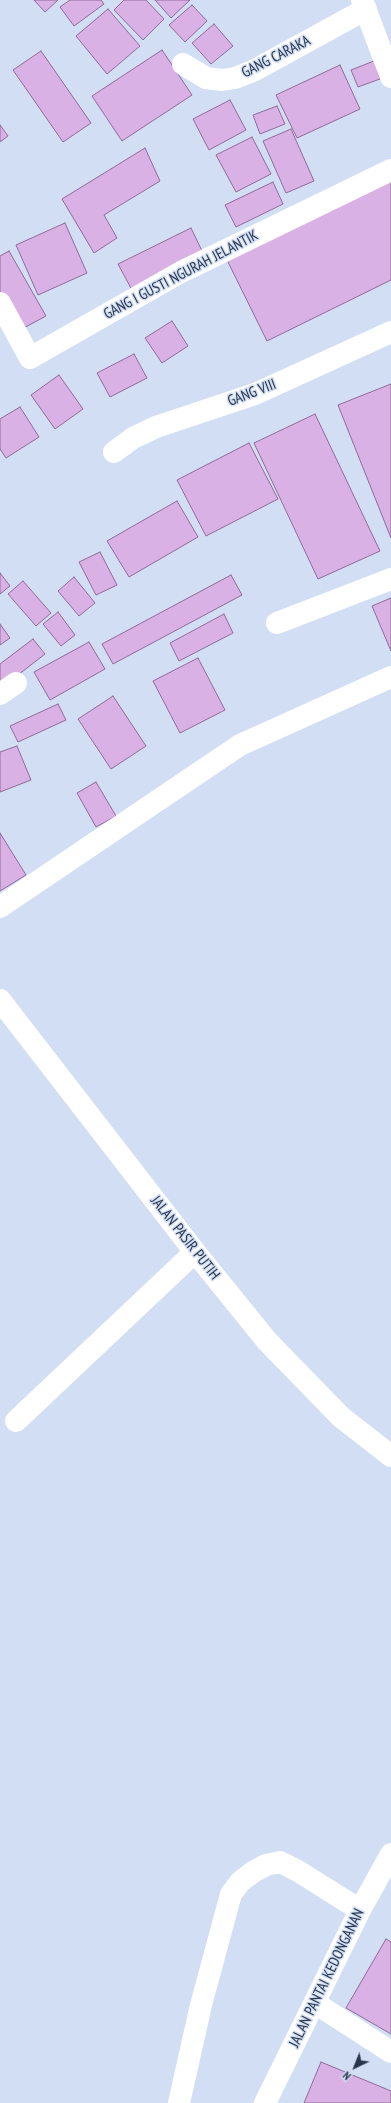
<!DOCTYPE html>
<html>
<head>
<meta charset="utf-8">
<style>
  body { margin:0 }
  #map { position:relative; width:391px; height:2103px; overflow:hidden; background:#d1def4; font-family:"PT Sans Narrow",sans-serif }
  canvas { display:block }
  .north { position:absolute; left:335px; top:2047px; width:40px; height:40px; -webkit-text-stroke:3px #d1def4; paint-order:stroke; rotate:223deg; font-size:11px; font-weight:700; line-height:16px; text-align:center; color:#28354a }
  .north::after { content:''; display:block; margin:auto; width:14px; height:18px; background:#28354a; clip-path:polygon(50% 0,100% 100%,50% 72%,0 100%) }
</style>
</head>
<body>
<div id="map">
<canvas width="391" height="2103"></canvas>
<div class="north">N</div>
</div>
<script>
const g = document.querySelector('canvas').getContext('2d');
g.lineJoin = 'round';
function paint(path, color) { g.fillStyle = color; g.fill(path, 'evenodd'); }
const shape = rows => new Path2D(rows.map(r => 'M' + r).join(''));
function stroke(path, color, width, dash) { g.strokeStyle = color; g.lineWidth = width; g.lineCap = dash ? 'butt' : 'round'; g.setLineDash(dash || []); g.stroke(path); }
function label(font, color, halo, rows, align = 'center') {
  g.font = font + ' "PT Sans Narrow",sans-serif'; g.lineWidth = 3; g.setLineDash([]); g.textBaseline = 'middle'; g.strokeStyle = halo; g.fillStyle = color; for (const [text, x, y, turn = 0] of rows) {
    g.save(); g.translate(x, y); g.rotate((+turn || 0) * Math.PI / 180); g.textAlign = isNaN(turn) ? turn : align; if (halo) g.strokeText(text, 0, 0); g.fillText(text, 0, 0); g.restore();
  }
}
const building = shape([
  [34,0,58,0,45,12,34,0],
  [70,0,101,0,104,4,74,26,60,7,70,0],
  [124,0,146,0,164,19,143,40,114,10,124,0],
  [155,0,190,0,171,18,155,0],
  [192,5,207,21,185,42,169,25,192,5],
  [108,9,140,46,107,74,76,36,108,9],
  [214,24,233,46,211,64,192,43,214,24],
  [162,50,192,95,122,141,92,96,162,50],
  [41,51,91,123,63,142,13,70,41,51],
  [374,61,380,79,358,87,351,70,374,61],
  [340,65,360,109,297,138,276,95,340,65],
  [230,100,246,130,209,150,193,119,230,100],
  [277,106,285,124,260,134,253,115,277,106],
  [0,125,8,136,0,142,0,125],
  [291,129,314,181,286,193,263,141,291,129],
  [252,137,271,174,236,192,216,155,252,137],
  [145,148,160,181,104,215,117,238,94,253,62,199,145,148],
  [387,175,391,183,391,280,267,341,225,256,387,175],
  [273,182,283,204,236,227,225,205,273,182],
  [65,223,87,273,38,295,16,245,65,223],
  [191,228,204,255,132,290,118,264,191,228],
  [9,251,46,316,20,330,0,295,0,256,9,251],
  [172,321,188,346,162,363,145,338,172,321],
  [134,354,147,378,110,397,97,373,134,354],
  [59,375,83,409,55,429,31,395,59,375],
  [391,384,391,538,338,405,391,384],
  [20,407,39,437,6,458,0,449,0,419,20,407],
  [315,414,380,551,318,579,254,443,315,414],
  [249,443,278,499,206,536,177,480,249,443],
  [177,501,198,537,129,577,107,541,177,501],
  [100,552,117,585,96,595,79,562,100,552],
  [0,573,10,586,0,594,0,573],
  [231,575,242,595,113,664,102,644,231,575],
  [74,577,95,603,79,616,58,591,74,577],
  [23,581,51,613,36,626,8,594,23,581],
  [391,598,391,651,372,606,391,598],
  [58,612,75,635,61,646,43,624,58,612],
  [224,614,233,633,179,661,170,643,224,614],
  [0,624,10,638,0,645,0,624],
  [33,639,45,654,0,689,0,664,33,639],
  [89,642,105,669,50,700,34,672,89,642],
  [198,658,225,710,180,733,153,681,198,658],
  [113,696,146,746,111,769,78,719,113,696],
  [58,704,66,720,18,742,10,726,58,704],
  [17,746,31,780,0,792,0,752,17,746],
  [96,782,116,816,96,827,77,793,96,782],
  [0,833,26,875,0,891,0,833],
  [386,1939,391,1942,391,2034,346,2008,386,1939],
  [321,2062,391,2091,391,2103,304,2103,321,2062]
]);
const minor = shape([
  [362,0,391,77],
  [183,64,206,78,222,80,235,78,253,71,366,9],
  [0,303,30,358,181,272,391,170],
  [114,452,133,438,156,427,255,394,391,332],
  [277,623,391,579],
  [0,694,16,683],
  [0,907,240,745,391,677],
  [0,1000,195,1252,267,1341,341,1417,391,1456],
  [16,1421,195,1252],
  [315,2003,391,2052],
  [179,2103,201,2005,231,1894,240,1882,253,1872,266,1865,280,1862,298,1871,360,1910],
  [265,2103,360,1910,391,1854]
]);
const streetNames = [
  ["GANG CARAKA",276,57,-27],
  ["GANG I GUSTI NGURAH JELANTIK",181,275,-28],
  ["GANG VIII",252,393,-21],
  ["JALAN PASIR PUTIH",185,1238,52],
  ["JALAN PANTAI KEDONGANAN",327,1978,-64]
];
paint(building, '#dab1e4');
stroke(building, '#916a99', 1);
stroke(minor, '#fff', 22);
label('15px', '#28354a', '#d1def4', streetNames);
</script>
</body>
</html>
